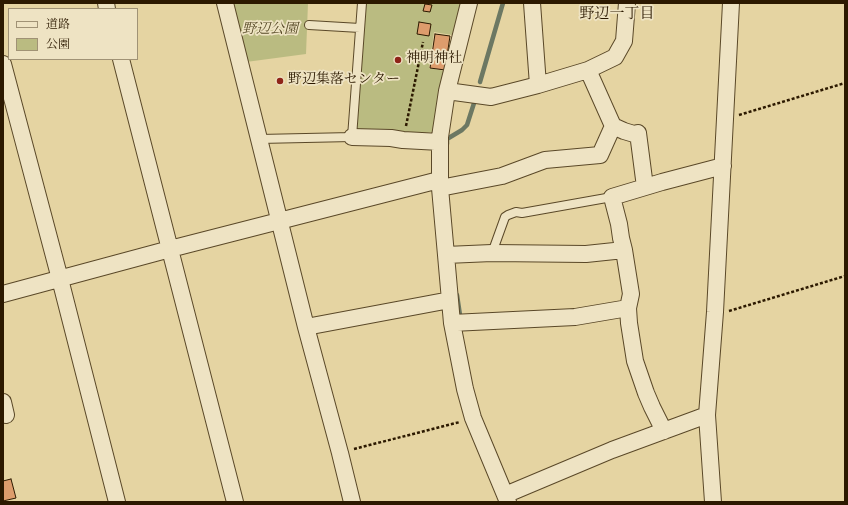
<!DOCTYPE html>
<html>
<head>
<meta charset="utf-8">
<style>
  body { margin:0 }
  #map { position:relative; width:848px; height:505px; overflow:hidden; background:#e5d4a2; font-family:"Sorts Mill Goudy","Noto Serif JP",serif }
  canvas { display:block }
  .frame { position:absolute; inset:0; border:4px solid #2c1900; pointer-events:none }
  .legend { position:absolute; left:8px; top:8px; width:130px; height:52px; box-sizing:border-box; background:#eee3c3; border:1px solid #a09275; margin:0; padding:5px 7px; list-style:none; font-size:12px; color:#2c1900 }
  .legend li { display:flex; align-items:center; gap:8px; height:20px }
  .legend b { width:20px; border:1px solid #a09275 }
</style>
</head>
<body>
<div id="map">
<canvas width="848" height="505"></canvas>
<div class="frame"></div>
<ul class="legend">
<li><b style="height:5px;background:#eee3c3"></b>道路</li>
<li><b style="height:11px;background:#babb81"></b>公園</li>
</ul>
</div>
<script>
const g = document.querySelector('canvas').getContext('2d');
g.lineJoin = 'round';
function paint(path, color) { g.fillStyle = color; g.fill(path, 'evenodd'); }
const shape = rows => new Path2D(rows.map(r => 'M' + r).join(''));
function stroke(path, color, width, dash) { g.strokeStyle = color; g.lineWidth = width; g.lineCap = dash ? 'butt' : 'round'; g.setLineDash(dash || []); g.stroke(path); }
function label(font, color, halo, rows, align = 'center') {
  g.font = font + ' "Sorts Mill Goudy","Noto Serif JP",serif'; g.lineWidth = 3.5; g.setLineDash([]); g.textBaseline = 'middle'; g.strokeStyle = halo; g.fillStyle = color; for (const [text, x, y, turn = 0] of rows) {
    g.save(); g.translate(x, y); g.rotate((+turn || 0) * Math.PI / 180); g.textAlign = isNaN(turn) ? turn : align; if (halo) g.strokeText(text, 0, 0); g.fillText(text, 0, 0); g.restore();
  }
}
const green = shape([
  [230,3,308,3,306,54,246,62],
  [366,3,461,3,456,20,452,35,434,32,429,68,445,71,435,132,412,134,358,131,356,128]
]);
const stream = shape([
  [480,82,503,3],
  [447,144,447,139,462,130,467,125,475,100],
  [457,295,460,315]
]);
const building = shape([
  [425,4,432,5,430,12,423,11,425,4],
  [419,22,431,24,429,36,417,34,419,22],
  [435,34,450,36,445,70,430,68,435,34],
  [11,479,16,498,3,501,3,481,11,479]
]);
const path = shape([
  [739,115,845,83],
  [406,126,423,42],
  [729,311,845,276],
  [354,449,460,422]
]);
const lane = shape([
  [309,25,360,28],
  [259,139,352,137,362,3],
  [492,253,505,217,508,215,516,212,522,213,612,197]
]);
const street = shape([
  [106,3,107,9],
  [225,3,306,327,340,453,352,502],
  [469,3,447,91,440,137,440,188,446,255,452,323,465,389,473,418,508,502],
  [532,3,538,85],
  [121,59,235,502],
  [3,64,60,279,117,502],
  [588,70,613,126,624,131,634,134,638,133,645,187],
  [447,91,491,97,538,85,588,70,615,57,624,41,627,3],
  [352,137,391,138,403,140,440,142],
  [440,188,502,176,545,160,600,155,613,126],
  [446,255,492,253,586,254,624,250],
  [3,294,170,249,439,180],
  [452,323,575,317,628,308],
  [306,327,450,300],
  [3,402,6,415],
  [664,431,652,407,646,393,635,361,629,323,628,308,631,294,624,250,621,238,619,224,612,197,662,182,723,166],
  [505,495,612,450,707,415],
  [713,502,707,415,715,312,731,3]
]);
const markers = [
  [398,60,4,"#8f2418"],
  [280,81,4,"#8f2418"]
];
const parkNames = [
  ["野辺公園",270,31]
];
const poiNames = [
  ["神明神社",406,60],
  ["野辺集落センター",288,81]
];
const neighbourhoodNames = [
  ["野辺一丁目",617,15]
];
paint(green, '#babb81');
stroke(stream, '#6c7863', 4.5);
paint(building, '#dd9c6c');
stroke(building, '#2c1900', 1);
stroke(lane, '#5a4828', 10);
stroke(street, '#5a4828', 18);
stroke(path, '#2c1900', 2.5, [3, 2]);
stroke(lane, '#eee3c3', 8);
stroke(street, '#eee3c3', 16);
for (const [x, y, r, color] of markers) { const dot = new Path2D(); dot.arc(x, y, r, 0, 2 * Math.PI); g.fillStyle = color; g.fill(dot); stroke(dot, '#eee3c3', 1.5); }
label('italic 14px', '#574a27', '#eee3c3', parkNames);
label('14px', '#2c1900', '#eee3c3', poiNames, 'left');
label('15px', '#2c1900', '#eee3c3', neighbourhoodNames);
</script>
</body>
</html>
